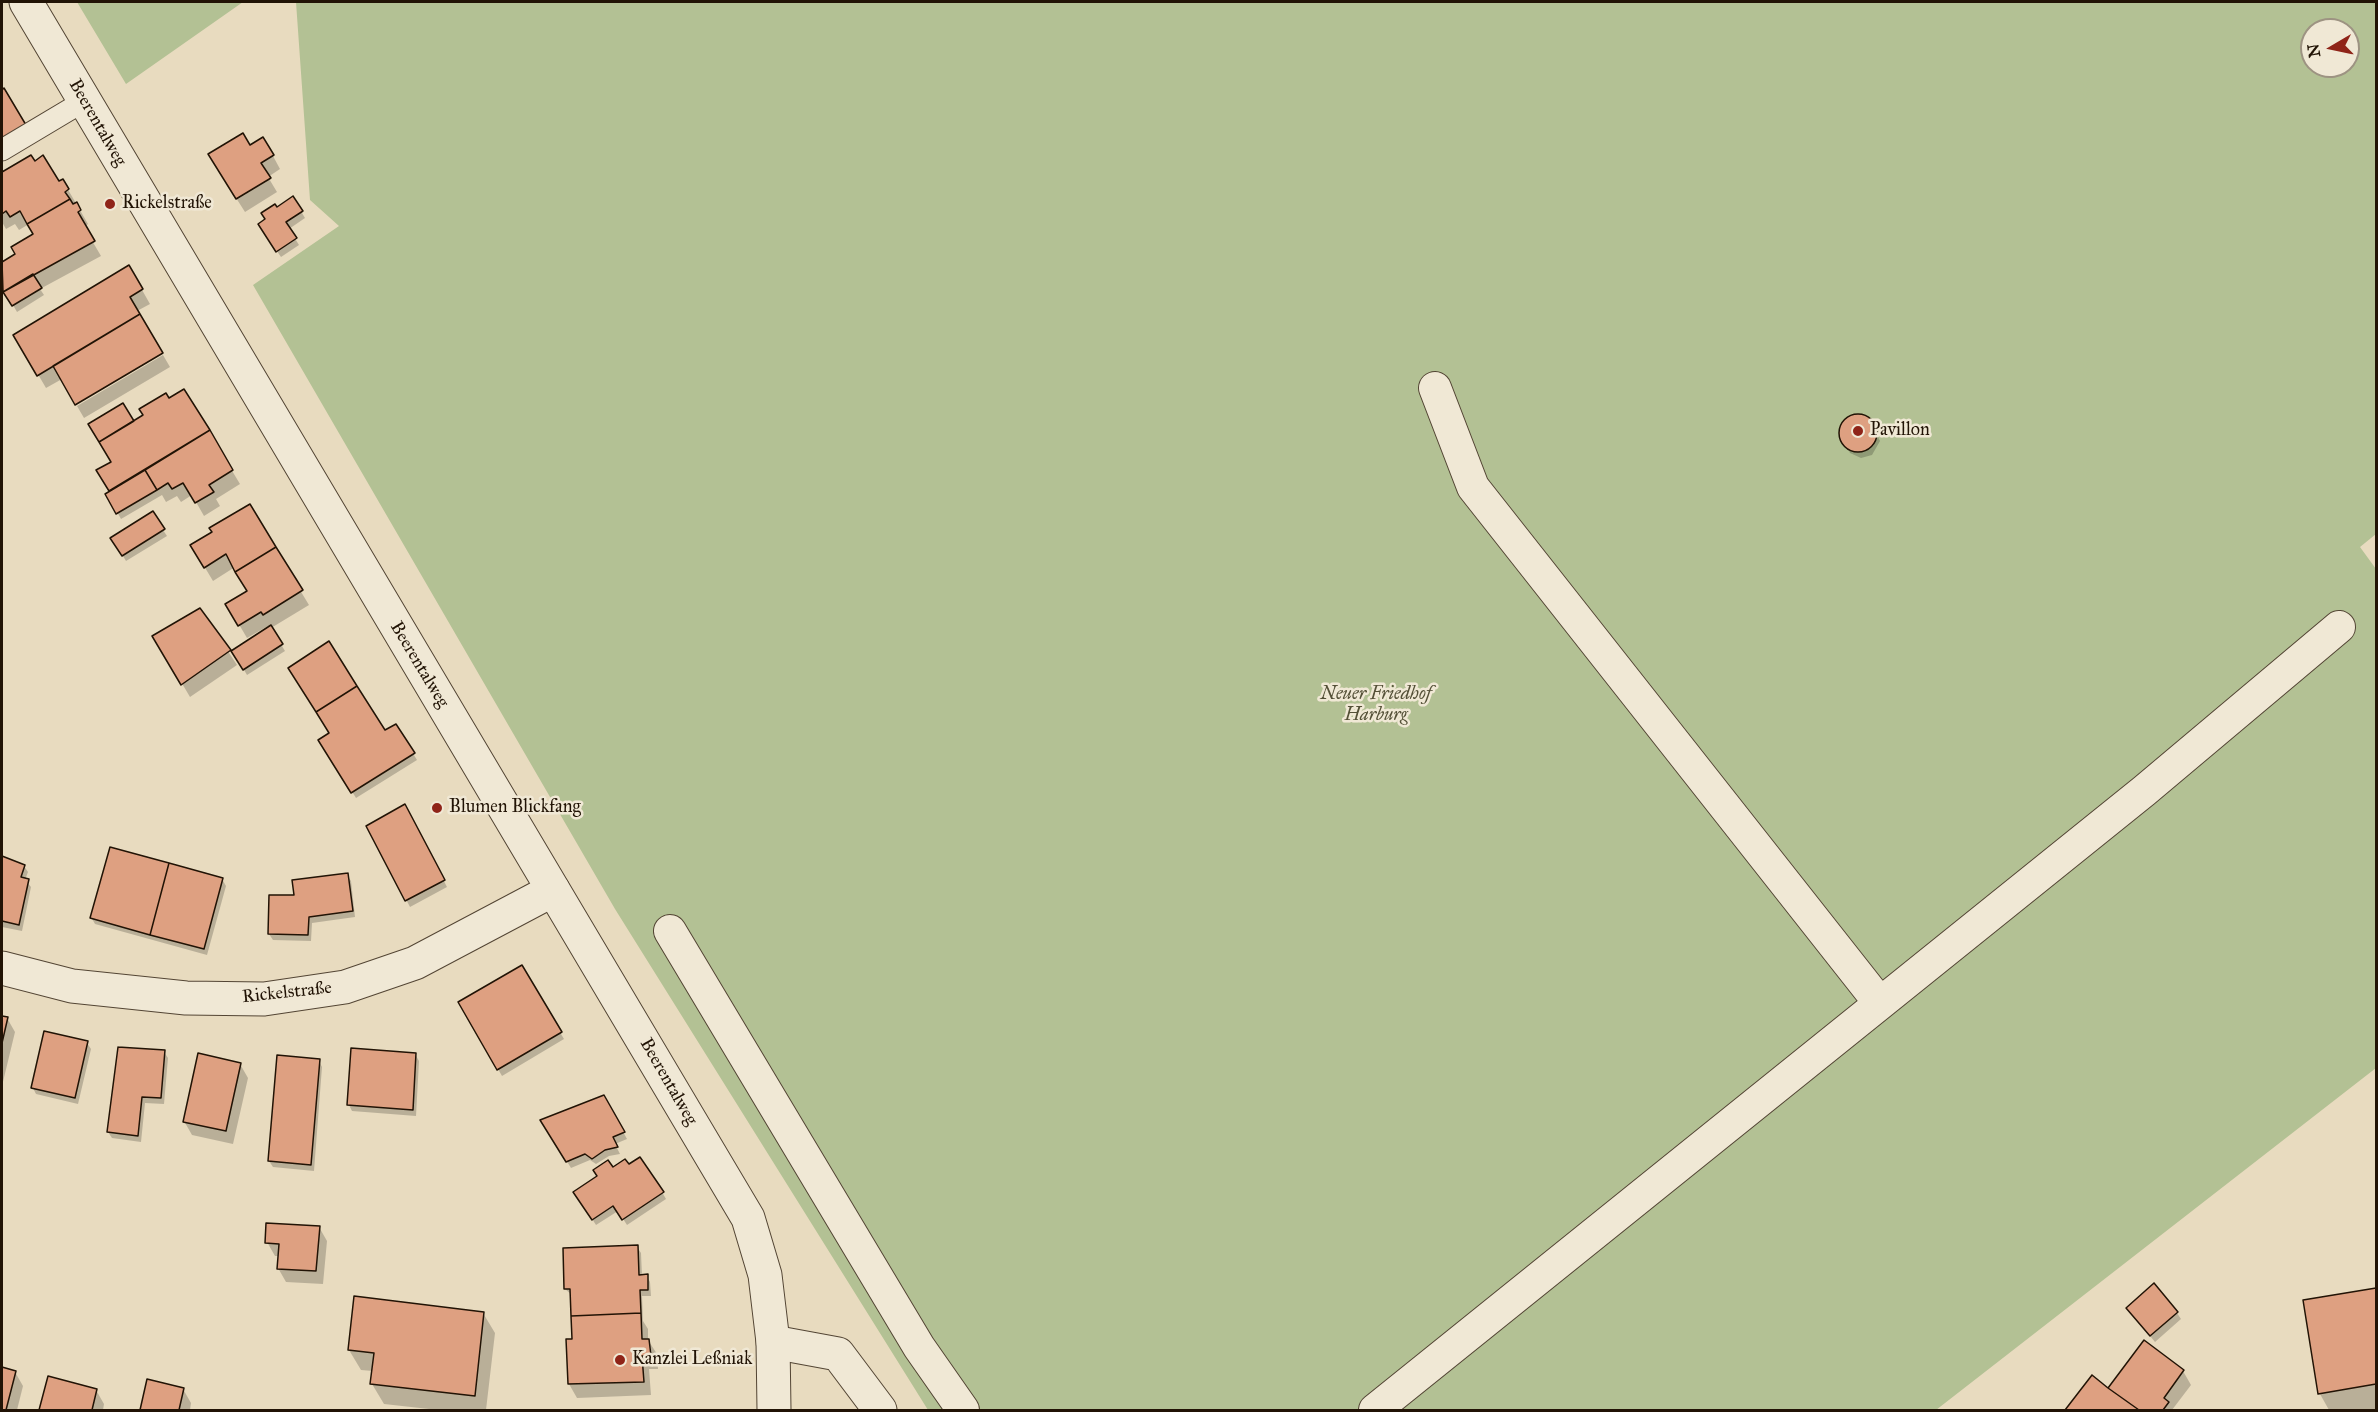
<!DOCTYPE html>
<html>
<head>
<meta charset="utf-8">
<style>
  body { margin:0 }
  #map { position:relative; width:2378px; height:1412px; overflow:hidden; background:#e8dbbf; font-family:"IM FELL Great Primer",serif }
  canvas { display:block }
  .frame { position:absolute; inset:0; border:3px solid #211305; pointer-events:none }
  .north { position:absolute; left:2300px; top:18px; width:60px; height:60px; box-sizing:border-box; background:#f0e8d5; border:2px solid #9d9382; border-radius:50%; rotate:261deg; font-size:16px; font-weight:700; line-height:24px; text-align:center; color:#211305 }
  .north::after { content:''; display:block; margin:auto; width:21px; height:27px; background:#8f2418; clip-path:polygon(50% 0,100% 100%,50% 72%,0 100%) }
</style>
</head>
<body>
<div id="map">
<canvas width="2378" height="1412"></canvas>
<div class="frame"></div>
<div class="north">N</div>
</div>
<script>
const g = document.querySelector('canvas').getContext('2d');
g.lineJoin = 'round';
function paint(path, color) { g.fillStyle = color; g.fill(path, 'evenodd'); }
const shape = rows => new Path2D(rows.map(r => 'M' + r).join(''));
function stroke(path, color, width, dash) { g.strokeStyle = color; g.lineWidth = width; g.lineCap = dash ? 'butt' : 'round'; g.setLineDash(dash || []); g.stroke(path); }
function label(font, color, halo, rows, align = 'center') {
  g.font = font + ' "IM FELL Great Primer",serif'; g.lineWidth = 5; g.setLineDash([]); g.textBaseline = 'middle'; g.strokeStyle = halo; g.fillStyle = color; for (const [text, x, y, turn = 0] of rows) {
    g.save(); g.translate(x, y); g.rotate((+turn || 0) * Math.PI / 180); g.textAlign = isNaN(turn) ? turn : align; if (halo) g.strokeText(text, 0, 0); g.fillText(text, 0, 0); g.restore();
  }
}
const green = shape([
  [77,2,243,2,126,84],
  [296,2,2376,2,2376,534,2360,547,2376,569,2376,1068,1936,1410,928,1410,615,909,253,285,339,226,310,200],
  [2312,30,2348,30,2348,66,2312,66]
]);
const shadow = shape([
  [4,90,2,158,2,92],
  [250,147,273,156,280,169,268,177,277,192,245,212,217,168],
  [30,157,59,183,63,181,88,224,84,227,101,256,40,289,44,295,17,312,2,286,2,263,17,254,35,234,29,224,19,230,15,224,6,229,2,222,2,174],
  [293,198,305,218,289,229,299,245,281,257,263,231,277,209],
  [129,267,150,304,137,311,62,379,46,388,15,335],
  [163,355,170,367,84,418,77,406],
  [184,391,240,484,216,499,220,506,204,516,192,495,181,502,177,496,166,502,162,495,121,519,107,494,111,492,98,471,113,462,134,423],
  [1864,417,1872,424,1880,441,1872,455,1861,458,1850,453,1841,435,1842,429,1848,420],
  [249,506,309,605,271,628,285,651,247,675,233,651,270,628,268,626,247,638,227,604,249,591,235,567,213,581,192,546],
  [163,530,167,536,126,561,112,538],
  [200,609,237,665,190,697,154,636],
  [396,726,417,760,356,798,320,740,384,732],
  [405,806,447,887,410,907,368,826],
  [2,858,24,866,28,872,25,880,31,887,22,931,2,927],
  [347,875,351,881,355,917,312,923,311,941,273,940,269,934,296,896],
  [222,879,226,886,207,955,95,924,91,917],
  [521,967,564,1039,502,1076,460,1003],
  [2,1017,7,1018,15,1032,2,1086],
  [87,1043,91,1049,78,1104,36,1094,33,1088],
  [164,1052,168,1058,164,1104,145,1103,141,1142,112,1138,108,1132],
  [415,1054,419,1061,416,1116,352,1111,349,1105],
  [319,1061,322,1067,314,1171,273,1167,269,1161],
  [240,1064,248,1078,233,1144,192,1135,184,1121],
  [604,1097,627,1139,615,1144,620,1154,609,1156,596,1164,590,1160,571,1168,542,1121],
  [613,1169,662,1192,666,1199,627,1225,618,1211,596,1225,579,1199,599,1176],
  [319,1227,327,1241,323,1284,286,1282,278,1268,279,1256,275,1256,267,1242],
  [637,1247,641,1253,642,1276,647,1276,650,1282,651,1296,642,1296,643,1321,648,1329,648,1340,657,1354,658,1369,649,1369,651,1395,577,1398,569,1384,567,1340,574,1340,572,1295,565,1289,564,1249],
  [2376,1289,2376,1410,2329,1410,2320,1394,2304,1302],
  [2127,1308,2177,1313,2181,1319,2155,1342],
  [483,1313,495,1333,486,1410,438,1410,384,1404,372,1384,373,1371,361,1370,349,1350],
  [2,1369,15,1372,23,1386,17,1410,2,1410],
  [2183,1371,2191,1385,2172,1410,2067,1410,2092,1377,2109,1390],
  [49,1377,96,1390,104,1404,103,1410,40,1410],
  [149,1380,183,1389,191,1403,190,1410,141,1410]
]);
const building = shape([
  [4,88,26,125,2,140,2,90,4,88],
  [243,133,250,145,263,137,274,155,261,163,271,178,236,199,208,154,243,133],
  [31,155,35,161,43,155,59,181,63,179,69,189,65,192,70,199,27,224,20,211,10,217,6,211,2,214,2,172,31,155],
  [293,196,303,211,286,222,297,238,276,252,258,224,265,219,261,213,275,204,277,207,293,196],
  [70,199,73,204,77,202,81,210,78,212,95,241,3,292,2,262,15,254,11,247,33,234,27,224,70,199],
  [129,265,143,289,130,297,140,314,37,376,13,335,129,265],
  [33,274,42,288,12,306,3,292,33,274],
  [140,314,163,353,75,405,53,366,140,314],
  [184,389,210,430,109,491,96,470,111,462,99,442,143,415,139,409,166,393,169,398,184,389],
  [123,403,134,421,99,442,88,424,123,403],
  '1839 433a19 19 0 1 1 38 0a19 19 0 1 1-38 0Z',
  [210,430,233,470,209,485,214,492,195,503,183,483,172,489,168,483,157,490,145,470,210,430],
  [145,470,157,490,116,514,105,494,145,470],
  [250,504,276,547,235,572,226,554,204,568,190,545,212,532,209,528,250,504],
  [153,511,165,529,122,556,110,538,153,511],
  [276,547,303,590,263,615,261,612,238,626,225,604,247,591,235,572,276,547],
  [200,608,231,650,181,685,152,636,200,608],
  [271,625,283,644,243,670,231,651,271,625],
  [329,641,357,686,316,712,288,668,329,641],
  [357,686,385,730,396,724,415,753,351,793,318,740,329,733,316,712,357,686],
  [405,804,445,880,405,901,366,826,405,804],
  [110,847,169,863,150,935,90,918,110,847],
  [2,856,25,865,21,877,29,879,19,925,2,921,2,856],
  [169,863,223,878,204,949,150,935,169,863],
  [348,873,353,911,309,917,308,935,268,934,269,895,294,895,292,880,348,873],
  [522,965,562,1032,497,1070,458,1002,522,965],
  [2,1016,8,1017,2,1043,2,1016],
  [44,1031,88,1041,75,1098,31,1088,44,1031],
  [118,1047,165,1050,161,1098,142,1097,138,1136,107,1132,118,1047],
  [351,1048,416,1053,413,1110,347,1105,351,1048],
  [198,1053,241,1063,226,1131,183,1122,198,1053],
  [277,1055,320,1059,311,1165,268,1161,277,1055],
  [604,1095,625,1132,613,1137,618,1147,605,1150,592,1159,585,1154,566,1162,540,1120,604,1095],
  [640,1157,664,1192,622,1220,613,1206,592,1220,573,1192,597,1176,593,1170,608,1160,613,1167,625,1159,629,1164,640,1157],
  [266,1223,320,1226,316,1271,277,1269,279,1244,265,1243,266,1223],
  [638,1245,639,1275,648,1274,648,1290,640,1290,641,1313,571,1316,570,1289,564,1289,563,1248,638,1245],
  [2154,1283,2178,1312,2150,1336,2126,1308,2154,1283],
  [2376,1288,2376,1384,2318,1394,2303,1300,2376,1288],
  [354,1296,484,1312,475,1396,370,1384,374,1353,348,1350,354,1296],
  [641,1313,642,1339,649,1339,651,1356,642,1356,644,1382,568,1384,566,1339,572,1339,571,1316,641,1313],
  [2144,1340,2184,1370,2164,1398,2169,1402,2163,1410,2139,1410,2108,1388,2144,1340],
  [2,1367,16,1371,6,1410,2,1410,2,1367],
  [2092,1375,2108,1388,2139,1410,2065,1410,2092,1375],
  [48,1376,97,1389,92,1410,39,1410,48,1376],
  [147,1379,184,1388,179,1410,140,1410,147,1379]
]);
const service = shape([
  [2,150,84,101]
]);
const pedestrian = shape([
  [1435,388,1473,487,1879,1002],
  [670,931,919,1347,963,1410],
  [1375,1410,2144,791,2339,627]
]);
const minor = shape([
  [2,968,72,986,186,998,264,999,345,987,415,963,553,890],
  [773,1342,838,1354,880,1410]
]);
const tertiary = shape([
  [26,2,748,1218,765,1275,773,1342,774,1410]
]);
const markers = [
  [110,204,6,"#8f2418"],
  [1858,431,6,"#8f2418"],
  [437,808,6,"#8f2418"],
  [620,1360,6,"#8f2418"]
];
const streetNames = [
  ["Beerentalweg",97,123,60],
  ["Beerentalweg",419,665,59],
  ["Rickelstraße",287,993,-6],
  ["Beerentalweg",668,1082,60]
];
const poiNames = [
  ["Rickelstraße",122,204],
  ["Pavillon",1870,431],
  ["Blumen Blickfang",449,808],
  ["Kanzlei Leßniak",632,1360]
];
const parkNames = [
  ["Neuer Friedhof",1376,695],
  ["Harburg",1376,716]
];
paint(green, '#b3c194');
paint(shadow, '#0003');
paint(building, '#dea081');
stroke(building, '#211305', 1.5);
stroke(service, '#534534', 23);
stroke(pedestrian, '#534534', 34);
stroke(minor, '#534534', 35);
stroke(tertiary, '#534534', 35);
stroke(service, '#f0e8d5', 21);
stroke(pedestrian, '#f0e8d5', 32);
stroke(minor, '#f0e8d5', 33);
stroke(tertiary, '#f0e8d5', 33);
for (const [x, y, r, color] of markers) { const dot = new Path2D(); dot.arc(x, y, r, 0, 2 * Math.PI); g.fillStyle = color; g.fill(dot); stroke(dot, '#f0e8d5', 2); }
label('18px', '#211305', '#f0e8d5', streetNames);
label('18px', '#211305', '#f0e8d5', poiNames, 'left');
label('italic 18px', '#545037', '#f0e8d5', parkNames);
</script>
</body>
</html>
